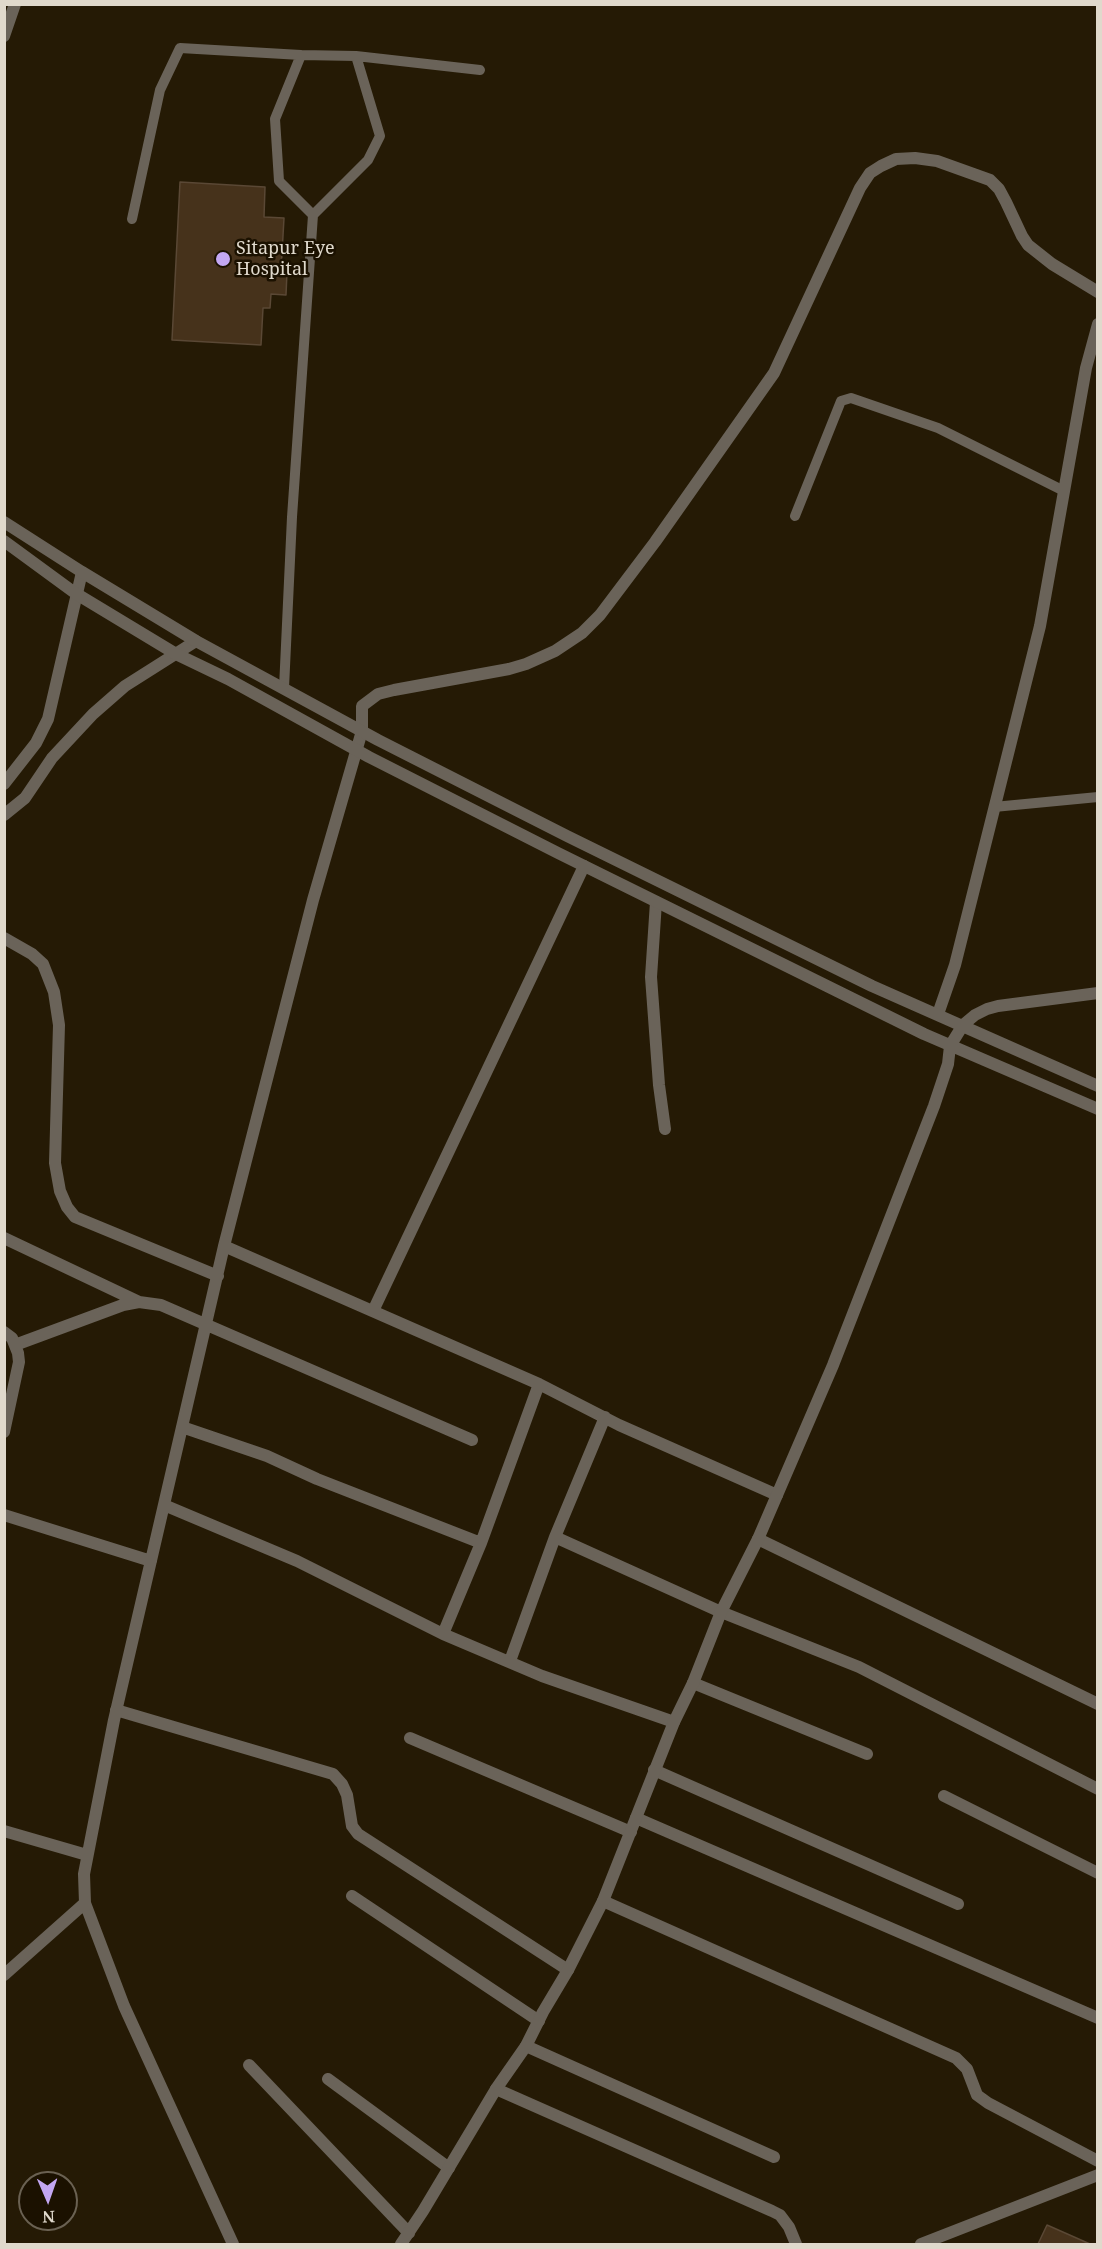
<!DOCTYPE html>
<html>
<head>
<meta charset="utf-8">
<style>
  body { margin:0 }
  #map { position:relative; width:1102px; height:2249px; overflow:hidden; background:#251a05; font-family:"Noto Serif",serif }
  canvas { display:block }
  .frame { position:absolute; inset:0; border:6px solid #e0d9cc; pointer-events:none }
  .north { position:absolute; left:18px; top:2171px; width:60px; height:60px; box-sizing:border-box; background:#1b1100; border:2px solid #6a6152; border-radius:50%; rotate:178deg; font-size:16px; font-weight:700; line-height:24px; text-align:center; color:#e0d9cc }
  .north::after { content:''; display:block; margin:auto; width:21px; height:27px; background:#c3a7f2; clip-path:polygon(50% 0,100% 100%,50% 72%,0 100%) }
</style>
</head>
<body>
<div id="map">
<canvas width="1102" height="2249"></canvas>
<div class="frame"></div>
<div class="north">N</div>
</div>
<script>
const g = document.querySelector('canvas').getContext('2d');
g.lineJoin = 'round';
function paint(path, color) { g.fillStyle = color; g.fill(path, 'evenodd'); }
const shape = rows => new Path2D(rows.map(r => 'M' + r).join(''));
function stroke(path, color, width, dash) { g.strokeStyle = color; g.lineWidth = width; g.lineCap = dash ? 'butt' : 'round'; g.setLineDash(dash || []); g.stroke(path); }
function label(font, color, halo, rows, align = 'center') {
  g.font = font + ' "Noto Serif",serif'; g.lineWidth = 5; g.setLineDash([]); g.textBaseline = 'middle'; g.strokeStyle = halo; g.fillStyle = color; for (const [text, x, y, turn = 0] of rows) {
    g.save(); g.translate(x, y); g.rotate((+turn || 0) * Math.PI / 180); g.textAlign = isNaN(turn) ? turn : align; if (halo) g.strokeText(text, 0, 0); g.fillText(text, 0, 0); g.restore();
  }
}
const building = shape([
  [180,182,265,187,264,217,284,218,281,271,287,272,286,295,271,294,270,308,263,308,261,345,172,340,180,182],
  [1047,2225,1090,2244,1038,2244,1047,2225]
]);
const service = shape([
  [313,215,279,181,275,119,301,55,356,56],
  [132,219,160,90,180,48,301,55],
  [795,516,841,401,851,398,938,428,1064,491],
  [284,688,292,517,313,215,368,160,380,136,356,56,480,70],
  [994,807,1098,797]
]);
const minor = shape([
  [4,36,15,4],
  [4,784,36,743,48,719,82,572],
  [4,815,25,798,52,758,93,714,125,686,196,641],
  [656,902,651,977,659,1085,665,1129],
  [4,938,32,954,43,964,54,992,59,1025,55,1163,60,1191,67,1207,75,1217,218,1276],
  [938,1014,955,965,1040,626,1086,368,1098,324],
  [4,1238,139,1302],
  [224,1246,539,1384,619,1425,777,1495],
  [373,1311,584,866],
  [4,1332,12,1338,18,1353,19,1362,4,1432],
  [15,1345,123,1305,139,1302,161,1305,472,1440],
  [182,1427,267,1456,317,1479,481,1543],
  [164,1505,297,1561,443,1634,542,1676,674,1722],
  [4,1515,151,1561],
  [555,1537,721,1612,859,1667,1098,1789],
  [758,1539,1098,1704],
  [443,1634,481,1543,539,1384],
  [510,1661,555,1537,605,1417],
  [693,1683,867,1754],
  [116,1710,333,1774,342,1784,347,1795,352,1826,358,1834,568,1970],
  [410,1738,631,1832],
  [654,1770,958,1904],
  [944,1796,1098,1873],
  [636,1818,1098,2018],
  [4,1831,87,1855],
  [352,1896,539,2021],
  [603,1901,956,2058,967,2069,977,2095,988,2103,1098,2161],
  [4,1975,85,1903],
  [526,2046,774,2157],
  [249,2065,409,2233],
  [328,2079,449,2168],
  [496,2089,772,2211,780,2215,789,2227,796,2244],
  [233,2244,124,2006,85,1903,84,1874,114,1720,224,1246,313,900,362,731,362,706,378,694,394,690,509,669,526,664,555,651,582,633,600,615,655,542,774,373,860,188,870,173,881,166,896,159,915,158,937,161,990,180,999,189,1006,202,1022,236,1028,245,1052,264,1098,292]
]);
const tertiary = shape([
  [4,522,82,572,196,641,378,740,567,836,872,986,1098,1086],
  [4,541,75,593,176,654,228,679,369,757,558,853,924,1034,1098,1109],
  [401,2244,423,2211,496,2089,526,2046,543,2012,568,1970,603,1901,674,1722,693,1683,721,1612,758,1539,833,1365,934,1106,948,1064,950,1046,963,1025,975,1015,987,1009,998,1006,1098,993],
  [921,2244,1098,2175]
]);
const markers = [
  [223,259,8,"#c3a7f2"]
];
const poiNames = [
  ["Sitapur Eye",236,249],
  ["Hospital",236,270]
];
paint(building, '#46321b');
stroke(building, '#5a4835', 1.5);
stroke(service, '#6a6359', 10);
stroke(minor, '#6a6359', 12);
stroke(tertiary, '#6a6359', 12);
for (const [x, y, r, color] of markers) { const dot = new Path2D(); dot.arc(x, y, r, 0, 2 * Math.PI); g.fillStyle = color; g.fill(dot); stroke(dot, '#1b1100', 2); }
label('18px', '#e0d9cc', '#1b1100', poiNames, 'left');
</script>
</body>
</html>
